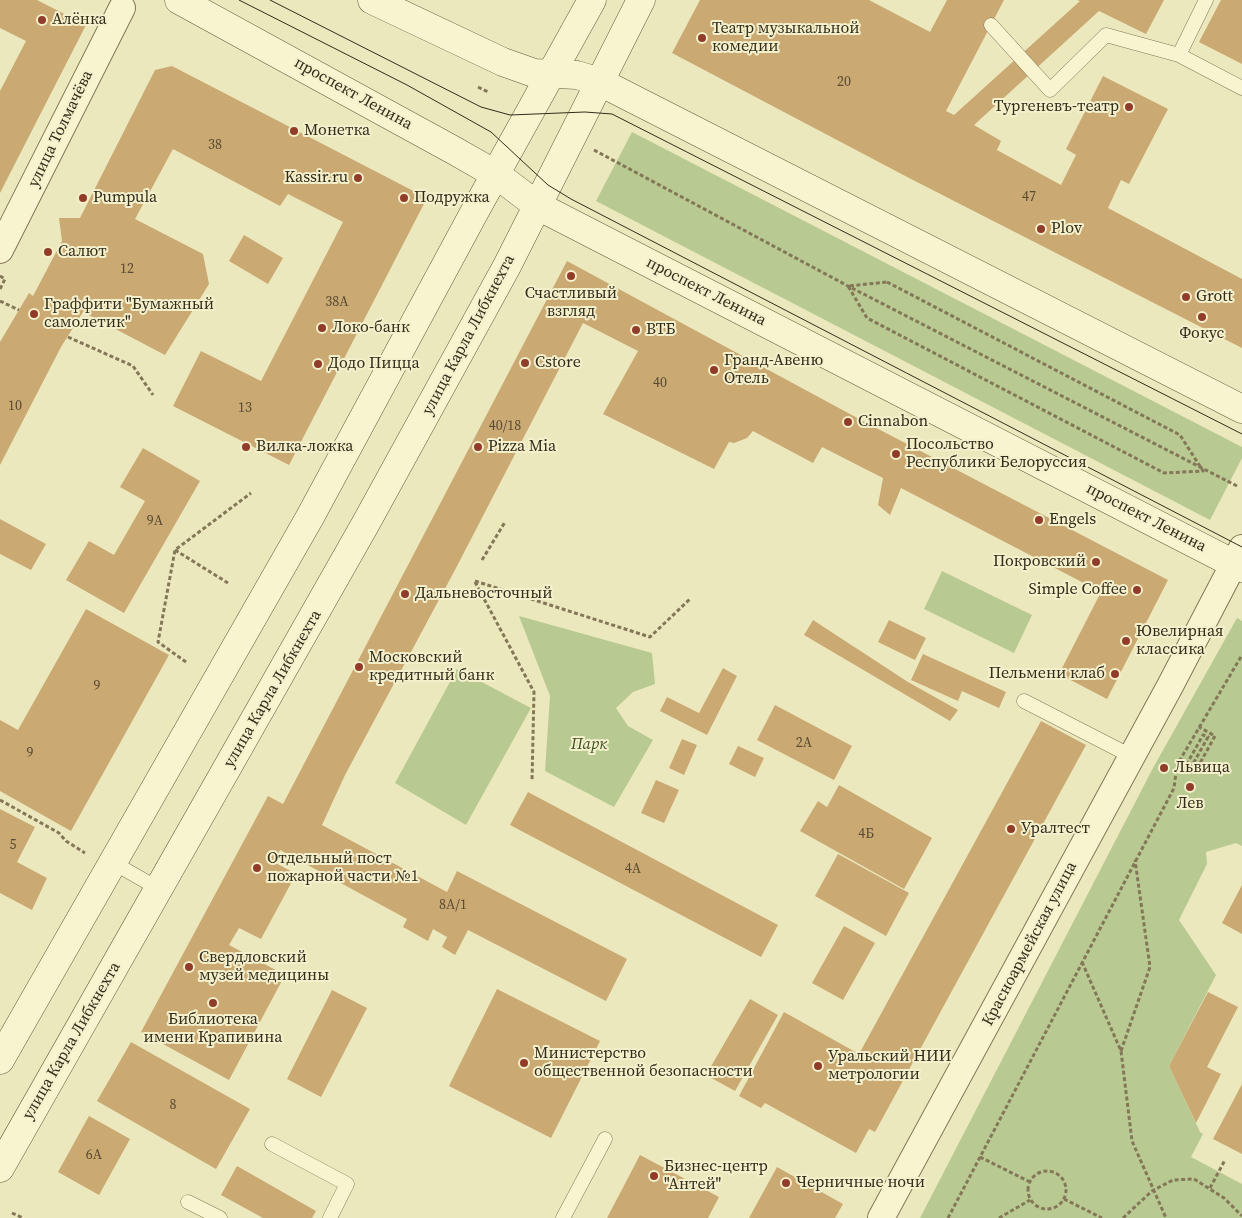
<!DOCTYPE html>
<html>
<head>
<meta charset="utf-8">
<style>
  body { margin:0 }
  canvas { display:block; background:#ece8bd }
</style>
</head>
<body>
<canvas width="1242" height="1218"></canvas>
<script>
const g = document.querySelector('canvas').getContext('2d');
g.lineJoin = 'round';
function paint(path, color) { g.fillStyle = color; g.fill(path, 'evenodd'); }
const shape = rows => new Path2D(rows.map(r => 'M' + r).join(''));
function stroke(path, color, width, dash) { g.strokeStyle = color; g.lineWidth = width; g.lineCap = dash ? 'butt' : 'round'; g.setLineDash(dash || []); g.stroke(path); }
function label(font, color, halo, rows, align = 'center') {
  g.font = font + ' "Source Serif 4",serif'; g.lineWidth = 4; g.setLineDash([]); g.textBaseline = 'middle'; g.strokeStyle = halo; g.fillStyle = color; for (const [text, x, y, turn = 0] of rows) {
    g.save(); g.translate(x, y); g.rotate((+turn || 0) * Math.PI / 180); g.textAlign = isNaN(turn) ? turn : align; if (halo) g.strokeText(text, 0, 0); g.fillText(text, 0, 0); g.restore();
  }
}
const green = shape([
  [632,132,1242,447,1242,458,1210,520,596,201],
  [942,571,1032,615,1014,653,924,609],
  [519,616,652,653,655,684,633,692,616,708,628,726,653,740,614,807,545,771,550,696],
  [1237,618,1242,621,1242,846,1236,843,1206,852,1207,864,1179,920,1216,975,1169,1066,1200,1132,1203,1134,1191,1157,1242,1184,1242,1218,920,1218,1153,768],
  [457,669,531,708,466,825,395,783]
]);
const building = shape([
  [0,0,37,0,86,25,0,193,0,91,26,41,0,28],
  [700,0,869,0,930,32,947,0,1004,0,946,111,954,115,1080,1,1077,0,1164,0,1146,34,1099,11,974,125,1001,141,997,150,1061,185,1076,155,1066,149,1103,76,1168,109,1129,184,1121,180,1108,208,1242,279,1242,348,911,179,672,53],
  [1221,0,1242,0,1242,64,1199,42],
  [172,66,427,198,289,465,173,406,201,351,261,381,343,222,288,194,280,206,173,149,135,219,203,254,209,284,165,355,83,312,61,347,0,465,0,342,29,293,33,296,62,241,59,218,80,218,155,70],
  [244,235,283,258,268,284,229,261],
  [567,261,861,420,1168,580,1107,699,1059,674,1101,592,901,488,890,515,878,505,883,478,822,447,813,463,753,431,747,438,734,443,729,442,714,469,603,414,638,351,583,323,456,568,345,775,322,825,447,892,457,871,627,959,606,1001,468,930,455,955,442,947,447,937,433,929,428,941,403,927,407,919,280,850,274,862,296,874,261,939,239,928,229,945,285,975,229,1080,141,1032,268,796,283,804],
  [143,448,200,481,124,613,66,580,89,541,114,555,145,501,120,487],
  [0,519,46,544,31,570,0,554],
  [86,609,169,655,71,831,0,791,0,720,18,730],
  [813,620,908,682,958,710,950,721,804,635],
  [889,620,926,638,915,660,878,642],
  [923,654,1006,692,999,708,962,691,958,701,911,680],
  [723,668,737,676,707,735,660,711,667,697,699,713],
  [775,705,852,746,834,780,757,740],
  [1041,721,1086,745,875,1132,869,1129,856,1153,765,1103,761,1108,739,1096,784,1012,859,1054],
  [682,739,697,745,684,775,669,768],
  [738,746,764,758,755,777,729,764],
  [656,780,679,790,664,823,641,813],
  [839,785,932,838,904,889,800,831,818,801,827,807],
  [528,792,778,925,761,957,510,825],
  [0,809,35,827,17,862,47,878,32,910,0,893],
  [838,854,909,893,886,936,815,896],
  [1242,885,1242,934,1222,923],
  [844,926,875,943,843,1000,812,983],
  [497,989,600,1041,551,1138,449,1086],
  [332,990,367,1008,321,1097,287,1079],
  [1208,992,1238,1007,1207,1067,1221,1074,1196,1123,1169,1066],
  [750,999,778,1015,735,1091,706,1075],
  [131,1042,250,1109,216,1169,97,1101],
  [1242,1084,1242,1154,1213,1139],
  [89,1116,130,1139,99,1195,58,1172],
  [640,1155,719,1197,708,1218,607,1218],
  [237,1166,316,1211,312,1218,263,1218,221,1195],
  [777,1167,843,1204,835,1218,749,1218]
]);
const path = shape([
  [478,87,488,92],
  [594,150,848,286,1237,486],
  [0,276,5,279,0,289],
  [887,282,1180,435,1203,471,1164,473,867,318,848,286,887,282],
  [0,301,19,310],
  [68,337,133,366,153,395],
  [175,550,228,583],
  [482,560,505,522],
  [475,581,650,637,691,598],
  [475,582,534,692,532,781],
  [186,662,158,642,175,550,251,493],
  [1177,765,1184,769,1203,735,1208,737,1189,771,1194,774,1215,736,1199,727],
  [0,800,59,833,66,841,85,853],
  [1082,962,1121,1051,1132,1141,1166,1218],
  [1121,1051,1150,967,1135,860],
  [980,1157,1030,1182],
  '1028 1190a19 19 0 1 1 38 0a19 19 0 1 1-38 0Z',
  [1210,1188,1225,1160],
  [1064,1199,1102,1218],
  [12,1213,23,1218],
  [948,1218,1174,788,1177,765,1242,655],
  [999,1218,1030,1200],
  [1123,1218,1152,1191,1173,1180,1194,1179,1224,1198,1242,1216]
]);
const lane = shape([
  [1206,0,1179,55,1242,88],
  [991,25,1050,90,1106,35,1179,55],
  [1024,701,1131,756],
  [112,862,159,889],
  [272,1144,347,1184,330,1218],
  [188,1202,220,1218],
  [563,1218,605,1139]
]);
const street = shape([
  [0,250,122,8],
  [881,1218,1170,686,1242,548]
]);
const secondary = shape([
  [179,0,455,151,497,175,538,206,1242,568],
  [372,0,503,62,534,73,577,75,600,82,1242,409],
  [0,1060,310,517,475,211,592,0],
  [0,1168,366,523,507,266,641,0]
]);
const tram = shape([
  [239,0,407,85,491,132,548,185,571,199,1242,547],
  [270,0,481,107,510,115,585,112,612,114,1242,434]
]);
const markers = [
  [42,20,5,"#913c28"],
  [702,38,5,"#913c28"],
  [1129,107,5,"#913c28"],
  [294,131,5,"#913c28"],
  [358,178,5,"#913c28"],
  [83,198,5,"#913c28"],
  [404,198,5,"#913c28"],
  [1041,229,5,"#913c28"],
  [48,252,5,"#913c28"],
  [571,276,5,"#913c28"],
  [1186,297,5,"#913c28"],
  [34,314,5,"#913c28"],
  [1202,317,5,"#913c28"],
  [322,328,5,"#913c28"],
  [636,330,5,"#913c28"],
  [525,363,5,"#913c28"],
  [318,364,5,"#913c28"],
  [714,370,5,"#913c28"],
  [848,422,5,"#913c28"],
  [246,447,5,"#913c28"],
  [478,447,5,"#913c28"],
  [896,454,5,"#913c28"],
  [1039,520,5,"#913c28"],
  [1096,562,5,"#913c28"],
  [1137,590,5,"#913c28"],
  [405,594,5,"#913c28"],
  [1126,641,5,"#913c28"],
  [359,667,5,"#913c28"],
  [1115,674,5,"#913c28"],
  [1164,768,5,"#913c28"],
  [1190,787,5,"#913c28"],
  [1011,829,5,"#913c28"],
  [257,868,5,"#913c28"],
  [189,967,5,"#913c28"],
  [213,1003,5,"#913c28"],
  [524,1063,5,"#913c28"],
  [818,1066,5,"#913c28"],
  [654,1176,5,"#913c28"],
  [786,1183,5,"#913c28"]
];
const numberNames = [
  ["20",844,82],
  ["38",215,145],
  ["47",1029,197],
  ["12",127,269],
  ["38А",337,302],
  ["40",660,383],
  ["10",15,406],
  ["13",245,408],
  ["40/18",505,426],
  ["9А",155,521],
  ["9",97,686],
  ["2А",804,743],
  ["9",30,753],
  ["4Б",866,834],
  ["5",13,845],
  ["4А",633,869],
  ["8А/1",453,905],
  ["8",173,1105],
  ["6А",94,1155]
];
const poiNames = [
  ["Алёнка",52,20],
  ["Театр музыкальной",712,29],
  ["комедии",712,47],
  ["Тургеневъ-театр",1119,107,"right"],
  ["Монетка",304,131],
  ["Kassir.ru",348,178,"right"],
  ["Pumpula",93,198],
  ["Подружка",414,198],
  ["Plov",1051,229],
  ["Салют",58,252],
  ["Счастливый",571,294,"center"],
  ["взгляд",571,312,"center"],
  ["Grott",1196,297],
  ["Граффити \"Бумажный",44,305],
  ["самолетик\"",44,323],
  ["Локо-банк",332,328],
  ["ВТБ",646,330],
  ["Фокус",1202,334,"center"],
  ["Гранд-Авеню",724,361],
  ["Отель",724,379],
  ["Cstore",535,363],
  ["Додо Пицца",328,364],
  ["Cinnabon",858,422],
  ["Посольство",906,445],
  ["Республики Белоруссия",906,463],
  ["Вилка-ложка",256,447],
  ["Pizza Mia",488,447],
  ["Engels",1049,520],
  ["Покровский",1086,562,"right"],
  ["Simple Coffee",1127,590,"right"],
  ["Дальневосточный",415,594],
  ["Ювелирная",1136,632],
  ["классика",1136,650],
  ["Московский",369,658],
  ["кредитный банк",369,676],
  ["Пельмени клаб",1105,674,"right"],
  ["Львица",1174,768],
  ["Лев",1190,804,"center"],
  ["Уралтест",1021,829],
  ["Отдельный пост",267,859],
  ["пожарной части №1",267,877],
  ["Свердловский",199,958],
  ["музей медицины",199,976],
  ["Библиотека",213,1020,"center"],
  ["имени Крапивина",213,1038,"center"],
  ["Министерство",534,1054],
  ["общественной безопасности",534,1072],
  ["Уральский НИИ",828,1057],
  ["метрологии",828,1075],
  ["Бизнес-центр",664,1167],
  ["\"Антей\"",664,1185],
  ["Черничные ночи",796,1183]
];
const streetNames = [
  ["проспект Ленина",353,94,29],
  ["улица Толмачёва",61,129,-64],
  ["проспект Ленина",706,292,27],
  ["улица Карла Либкнехта",469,335,-62],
  ["проспект Ленина",1146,518,27],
  ["улица Карла Либкнехта",273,689,-60],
  ["Красноармейская улица",1030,944,-62],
  ["улица Карла Либкнехта",72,1041,-60]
];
const parkNames = [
  ["Парк",589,745]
];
paint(green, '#b8ca92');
paint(building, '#caa973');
stroke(lane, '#847757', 15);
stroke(street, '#847757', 28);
stroke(secondary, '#65583a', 29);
stroke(path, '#847757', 3, [4, 2.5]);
stroke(lane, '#f8f4d0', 14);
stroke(street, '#f8f4d0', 26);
stroke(secondary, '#f8f4d0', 28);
stroke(tram, '#332c1b', 1);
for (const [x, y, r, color] of markers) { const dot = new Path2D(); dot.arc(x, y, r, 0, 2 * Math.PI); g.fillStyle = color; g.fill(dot); stroke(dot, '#f4f0cc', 2); }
label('14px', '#594b31', null, numberNames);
label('16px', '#332c1b', '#f4f0cc', poiNames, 'left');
label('16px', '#332c1b', '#f4f0cc', streetNames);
label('italic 16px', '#3b4f22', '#f4f0cc', parkNames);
</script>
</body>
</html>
